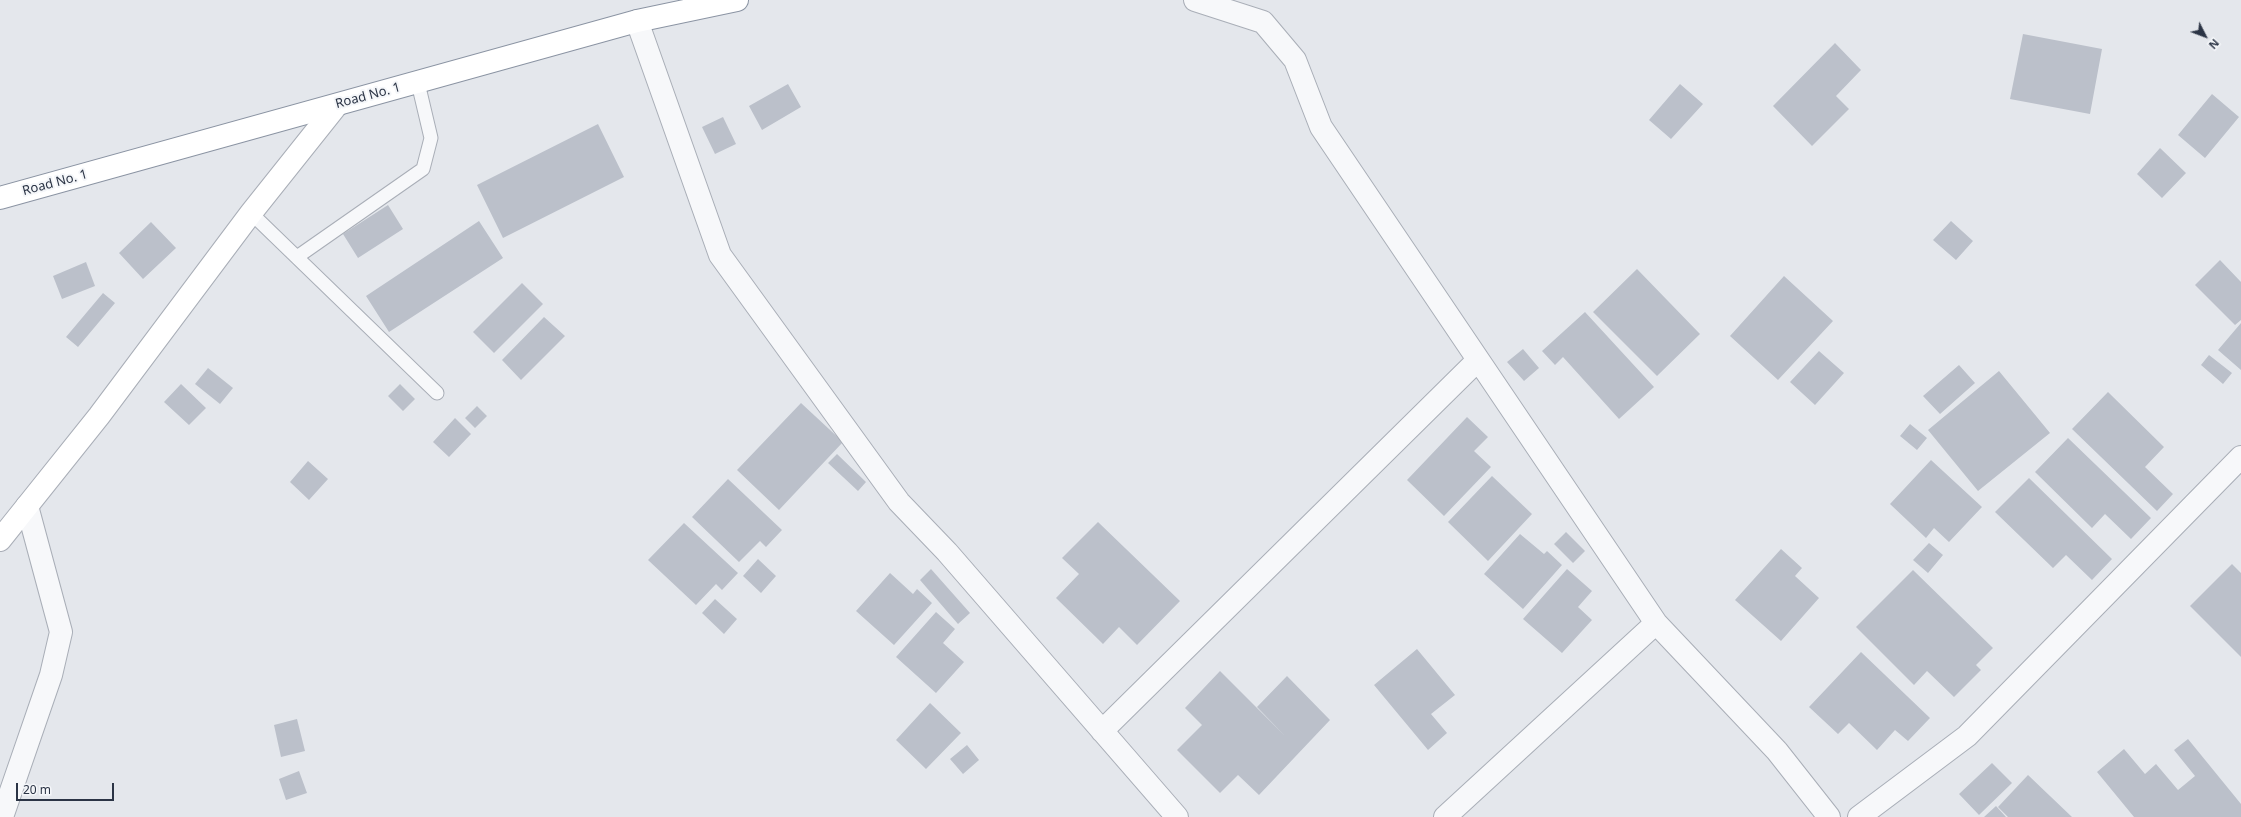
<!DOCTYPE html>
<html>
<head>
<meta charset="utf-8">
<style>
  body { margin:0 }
  #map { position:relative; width:2241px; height:817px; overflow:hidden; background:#e4e7ec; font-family:"Noto Sans",sans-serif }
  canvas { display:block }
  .north { position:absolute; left:2185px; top:16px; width:40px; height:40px; -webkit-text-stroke:3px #f4f6f9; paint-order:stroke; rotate:132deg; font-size:11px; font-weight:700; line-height:16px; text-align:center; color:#2b3445 }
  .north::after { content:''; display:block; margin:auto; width:14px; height:18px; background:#2b3445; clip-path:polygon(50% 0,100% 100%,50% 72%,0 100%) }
  .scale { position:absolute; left:16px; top:783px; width:98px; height:18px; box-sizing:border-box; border:2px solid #2b3445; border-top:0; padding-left:5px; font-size:12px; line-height:14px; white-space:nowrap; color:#2b3445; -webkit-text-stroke:3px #f4f6f9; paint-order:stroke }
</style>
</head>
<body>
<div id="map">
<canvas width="2241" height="817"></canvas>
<div class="north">N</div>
<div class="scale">20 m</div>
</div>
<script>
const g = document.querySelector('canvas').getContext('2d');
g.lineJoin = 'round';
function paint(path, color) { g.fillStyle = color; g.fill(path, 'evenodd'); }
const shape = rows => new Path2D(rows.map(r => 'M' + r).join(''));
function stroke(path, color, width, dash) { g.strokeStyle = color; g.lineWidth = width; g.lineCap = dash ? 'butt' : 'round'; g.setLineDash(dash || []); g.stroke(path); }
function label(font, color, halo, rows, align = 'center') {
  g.font = font + ' "Noto Sans",sans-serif'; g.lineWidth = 4; g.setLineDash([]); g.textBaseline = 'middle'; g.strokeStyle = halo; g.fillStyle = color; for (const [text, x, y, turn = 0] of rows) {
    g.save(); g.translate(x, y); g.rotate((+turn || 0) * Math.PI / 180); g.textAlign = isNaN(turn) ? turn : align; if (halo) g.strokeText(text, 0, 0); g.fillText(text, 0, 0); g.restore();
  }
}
const building = shape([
  [2023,34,2102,49,2090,114,2010,99],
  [1835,43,1861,70,1836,96,1849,109,1812,146,1773,106],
  [788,84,801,107,762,130,749,106],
  [1680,84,1703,104,1671,139,1649,120],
  [2212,94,2239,117,2205,158,2178,135],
  [723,117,736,144,715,154,702,127],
  [598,124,624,177,503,238,477,185],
  [2160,148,2186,173,2162,198,2137,174],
  [388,205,403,229,358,258,343,234],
  [479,221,503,258,389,332,366,296],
  [1951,221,1973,241,1956,260,1933,240],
  [151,222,176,248,143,279,119,253],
  [2220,260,2241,282,2241,320,2235,325,2195,285],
  [86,262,95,286,62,299,53,276],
  [1637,269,1700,334,1657,376,1593,312],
  [1784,276,1833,321,1778,380,1730,336],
  [522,283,543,304,494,353,473,332],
  [103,293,115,303,78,347,66,337],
  [1585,312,1654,387,1619,419,1563,357,1555,365,1542,351],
  [544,317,565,336,521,380,502,360],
  [2241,323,2241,370,2218,350],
  [1523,349,1539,368,1524,381,1507,362],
  [1819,351,1844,373,1815,405,1790,382],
  [2209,355,2232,373,2223,384,2201,365],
  [1959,365,1975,383,1940,414,1923,396],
  [208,368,233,388,220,404,195,384],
  [1999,371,2050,433,1978,491,1928,430],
  [181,384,206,408,189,425,164,402],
  [400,384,415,399,403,411,388,396],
  [2108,392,2164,447,2145,467,2173,494,2157,511,2072,429],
  [801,403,843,442,779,510,737,470],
  [477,406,487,416,475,428,465,418],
  [1467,417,1488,437,1474,451,1491,467,1444,516,1407,480],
  [455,418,471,434,449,457,433,442],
  [1910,424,1927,438,1917,450,1900,436],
  [2068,438,2151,518,2131,539,2105,514,2092,528,2035,472],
  [837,454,866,482,858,491,828,463],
  [1931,460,1982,507,1949,542,1934,528,1926,538,1890,504],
  [308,461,328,479,309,500,290,482],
  [1492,476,1532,514,1488,561,1448,522],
  [2029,478,2112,559,2092,580,2066,555,2053,568,1995,512],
  [728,479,782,530,766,547,760,541,739,562,692,517],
  [1098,522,1180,601,1137,645,1119,627,1103,644,1056,598,1079,574,1062,558],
  [684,523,738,573,722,590,716,584,696,605,648,560],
  [1566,532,1585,551,1573,563,1554,544],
  [1520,534,1544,554,1547,551,1562,565,1523,609,1484,574],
  [1929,543,1943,555,1928,573,1913,560],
  [1781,549,1802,568,1795,576,1819,598,1781,641,1735,600],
  [758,559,776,576,761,593,743,576],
  [2232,564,2241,573,2241,657,2190,606],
  [931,569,970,613,958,624,920,580],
  [1567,569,1592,591,1578,607,1592,620,1562,653,1523,619],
  [1913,570,1993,648,1976,665,1981,670,1954,697,1927,671,1914,685,1856,627],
  [890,573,913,594,917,589,932,603,894,645,856,611],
  [715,599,737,619,724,634,702,613],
  [936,612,955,629,943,643,964,662,936,693,896,657],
  [1417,649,1455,695,1431,714,1447,733,1428,750,1374,685],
  [1861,652,1930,718,1908,741,1895,730,1877,750,1849,723,1838,734,1809,707],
  [1220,671,1285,736,1257,707,1287,676,1330,720,1259,795,1238,775,1220,793,1177,750,1202,725,1185,708],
  [930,703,961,733,926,769,896,740],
  [297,719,305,751,281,757,274,725],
  [2188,739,2241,804,2241,817,2134,817,2097,772,2124,749,2145,774,2156,764,2178,790,2195,776,2174,750],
  [967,745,979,760,963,774,950,759],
  [1992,763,2012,783,1979,815,1959,794],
  [299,771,307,793,286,800,279,779],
  [2028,775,2072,817,2008,817,1998,807],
  [1996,806,2006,817,1984,817]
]);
const lane = shape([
  [251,213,437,393],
  [297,257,423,169,431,138,418,83]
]);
const street = shape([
  [1195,0,1263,22,1295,60,1321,127,1656,623,1777,751,1829,817],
  [637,21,720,255,899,502,947,552,1177,817],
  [1102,731,1478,360],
  [2,817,51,675,61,632,27,506],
  [1445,817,1656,623],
  [1859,817,1967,736,2241,457]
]);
const secondary = shape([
  [0,540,99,416,251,213,337,105]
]);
const highway = shape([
  [0,198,637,21,737,0]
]);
const streetNames = [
  ["Road No. 1",368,96,-15],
  ["Road No. 1",55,183,-15]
];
paint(building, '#bbc0ca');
stroke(lane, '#a9aeb7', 15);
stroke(street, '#a9aeb7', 24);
stroke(secondary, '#a9aeb7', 24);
stroke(highway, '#8b94a3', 24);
stroke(lane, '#f7f8fa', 13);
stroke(street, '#f7f8fa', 22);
stroke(secondary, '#fff', 22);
stroke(highway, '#fff', 22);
label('13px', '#2b3445', '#f4f6f9', streetNames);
</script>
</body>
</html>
